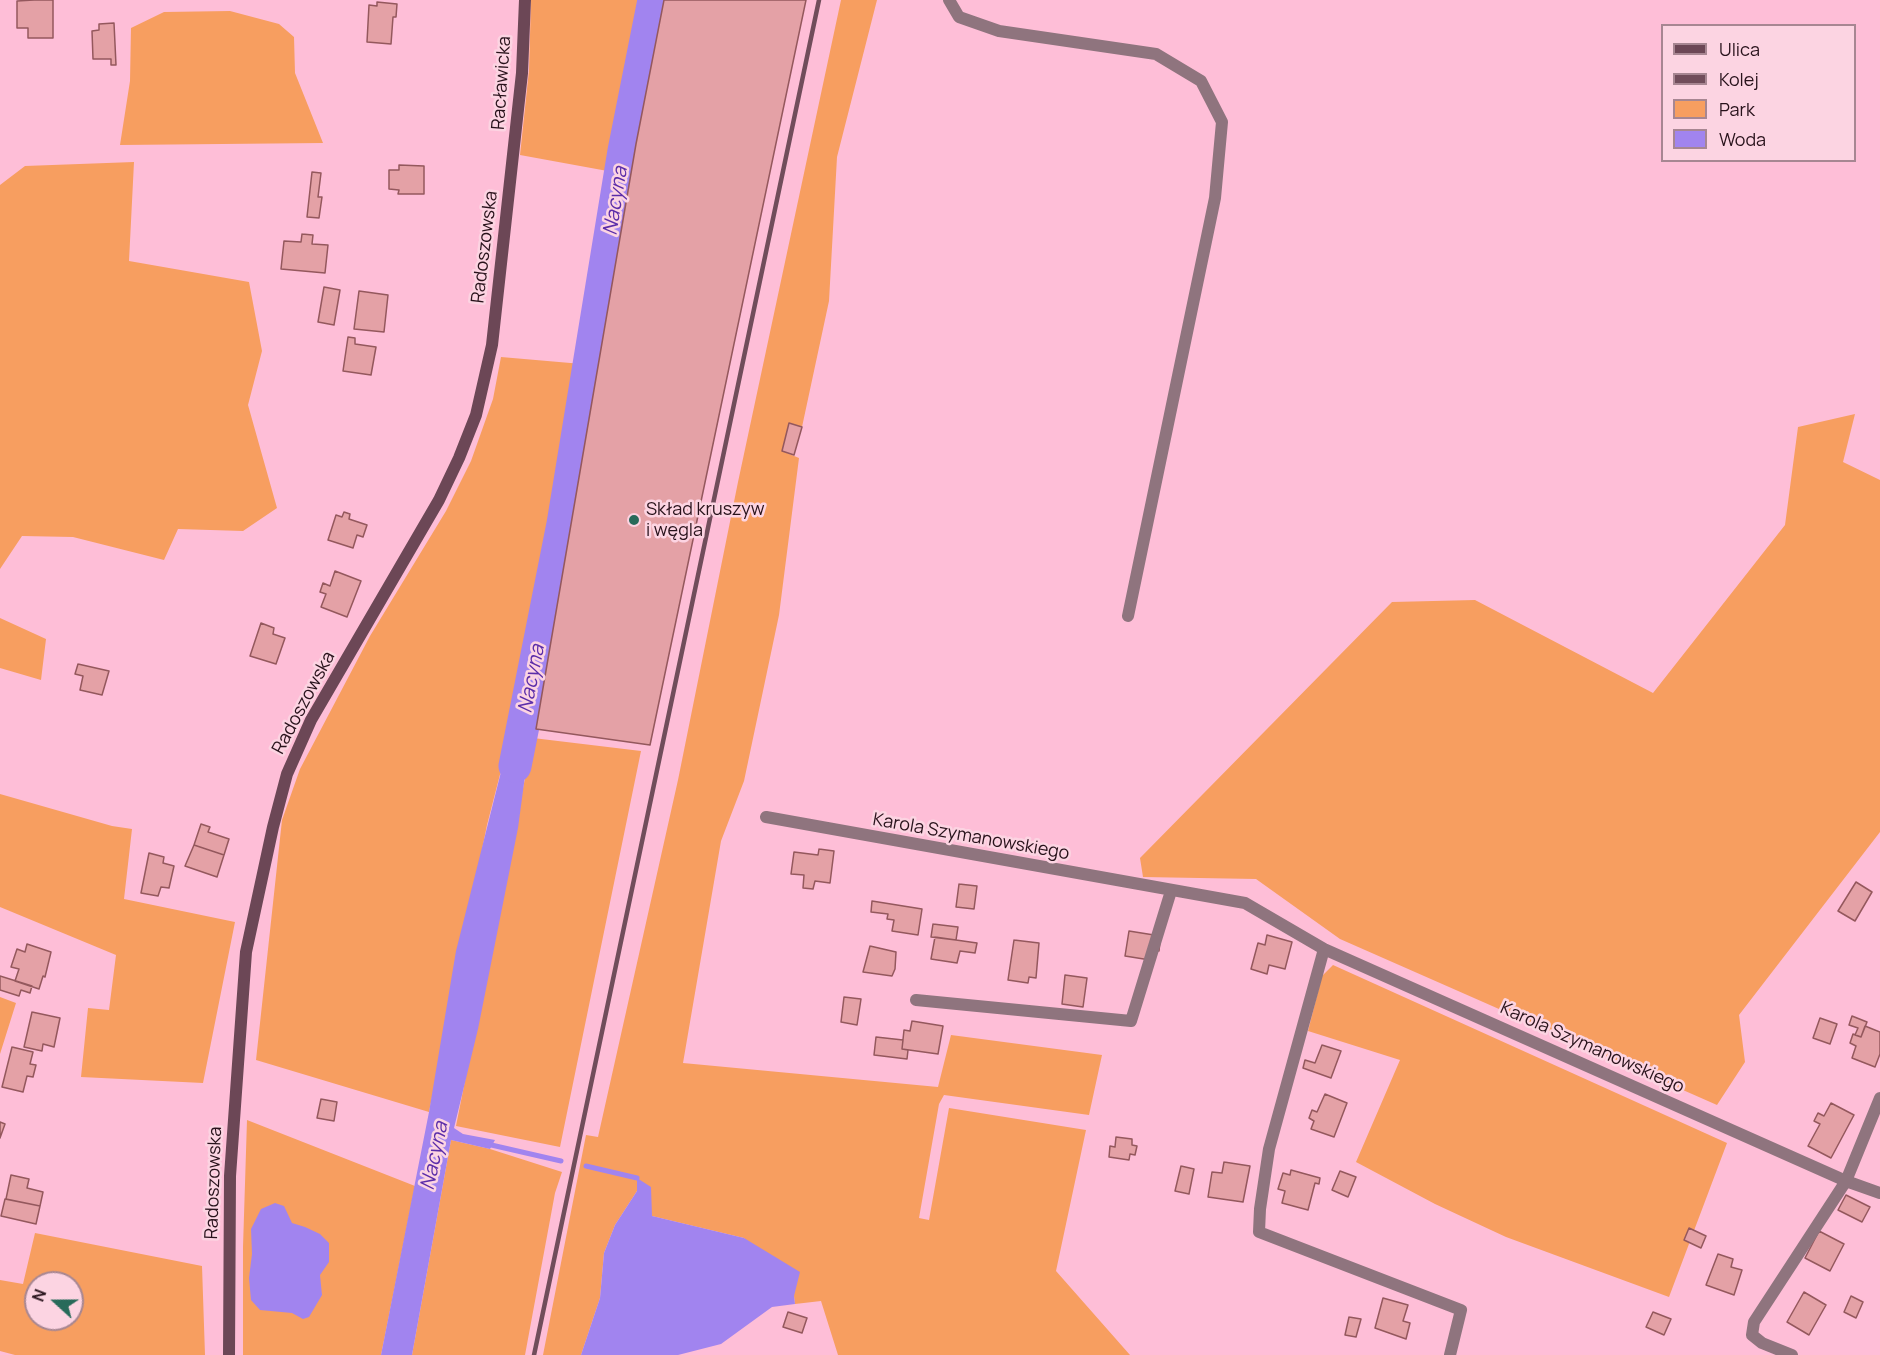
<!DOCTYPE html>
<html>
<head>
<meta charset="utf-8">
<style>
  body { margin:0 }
  #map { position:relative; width:1880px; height:1355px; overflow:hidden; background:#febed7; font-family:Manrope,sans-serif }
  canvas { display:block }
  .legend { position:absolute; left:1661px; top:24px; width:195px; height:138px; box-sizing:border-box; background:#fcd4e2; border:2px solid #a78692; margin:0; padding:8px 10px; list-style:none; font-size:18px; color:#28121b }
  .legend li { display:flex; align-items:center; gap:12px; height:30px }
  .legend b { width:30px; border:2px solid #a78692 }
  .north { position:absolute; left:24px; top:1271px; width:60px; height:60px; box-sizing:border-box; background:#fcd4e2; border:2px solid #a78692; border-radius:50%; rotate:291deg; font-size:16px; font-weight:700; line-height:24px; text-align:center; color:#28121b }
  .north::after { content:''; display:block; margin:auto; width:21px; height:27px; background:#286a5a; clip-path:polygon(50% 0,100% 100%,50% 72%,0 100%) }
</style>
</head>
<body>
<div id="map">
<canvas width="1880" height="1355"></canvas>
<ul class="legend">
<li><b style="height:8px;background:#6c4756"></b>Ulica</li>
<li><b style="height:8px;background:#714d5b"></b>Kolej</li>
<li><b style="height:16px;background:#f79e60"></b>Park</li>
<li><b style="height:16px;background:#a184ef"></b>Woda</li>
</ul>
<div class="north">N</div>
</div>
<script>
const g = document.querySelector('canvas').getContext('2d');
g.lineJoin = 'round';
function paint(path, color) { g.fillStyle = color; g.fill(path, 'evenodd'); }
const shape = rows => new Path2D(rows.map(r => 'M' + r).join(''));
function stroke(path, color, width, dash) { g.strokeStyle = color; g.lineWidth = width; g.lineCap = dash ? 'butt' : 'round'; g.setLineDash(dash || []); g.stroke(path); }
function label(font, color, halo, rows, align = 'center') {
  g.font = font + ' Manrope,sans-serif'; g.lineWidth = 5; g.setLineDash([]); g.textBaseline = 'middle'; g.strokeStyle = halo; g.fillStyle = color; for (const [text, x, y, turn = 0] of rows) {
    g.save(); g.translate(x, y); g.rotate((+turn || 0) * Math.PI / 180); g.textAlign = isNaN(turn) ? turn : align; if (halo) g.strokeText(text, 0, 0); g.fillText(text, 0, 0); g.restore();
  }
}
const green = shape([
  [531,0,643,0,613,172,520,155,529,70],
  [841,0,877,0,837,157,829,301,802,427,789,423,782,451,799,458,779,615,744,781,721,841,683,1063,938,1087,951,1035,1102,1055,1089,1115,944,1095,939,1104,919,1218,929,1220,949,1108,1086,1130,1056,1271,1130,1355,838,1355,821,1301,795,1304,794,1296,744,1238,652,1216,637,1179,637,1191,615,1225,604,1253,600,1298,581,1355,543,1355,586,1135,598,1137,678,780,738,482],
  [230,11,279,24,294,37,295,73,323,143,120,145,130,81,131,28,164,12],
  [134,162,129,261,249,282,262,351,248,405,277,508,243,531,178,529,164,560,73,537,22,536,0,569,0,185,25,166],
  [501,357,582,364,514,720,487,825,429,1112,256,1060,282,820,300,769,370,636,446,511,471,461,493,399],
  [1855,414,1843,462,1880,480,1880,832,1739,1015,1745,1062,1717,1105,1340,939,1256,879,1143,877,1140,858,1392,602,1475,600,1653,693,1785,525,1798,427],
  [0,612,0,618,46,639,41,680,0,668],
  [533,738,641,751,560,1147,456,1126],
  [0,794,112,826,132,829,124,899,235,922,203,1083,81,1077,88,1008,109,1010,116,955,0,907],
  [1333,965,1727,1143,1669,1297,1506,1237,1435,1204,1356,1162,1400,1060,1308,1031,1322,976],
  [0,997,16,1003,0,1054],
  [247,1120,415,1186,381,1355,243,1355,243,1247],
  [451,1140,490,1149,562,1172,555,1193,525,1355,412,1355],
  [35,1233,202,1266,205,1355,15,1355,0,1351,0,1280,23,1284],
  [36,1283,72,1283,72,1319,36,1319]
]);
const water = shape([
  [514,720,532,724,518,828,478,1029,454,1128,463,1134,495,1140,490,1149,451,1140,412,1355,381,1355,429,1112,456,951],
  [637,1178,651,1187,652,1216,744,1238,800,1272,794,1296,795,1304,772,1307,721,1344,678,1355,581,1355,600,1298,604,1253,615,1225,637,1191],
  [275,1203,284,1206,292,1223,305,1227,320,1234,329,1243,329,1262,320,1275,322,1295,309,1317,303,1319,292,1313,260,1310,251,1300,249,1278,252,1254,251,1229,261,1209]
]);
const stream = shape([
  [487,1144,561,1161],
  [586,1166,637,1178]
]);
const river = shape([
  [515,766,563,524,624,151,654,0]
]);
const building = shape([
  [34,0,53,0,53,38,28,38,28,28,17,28,17,1,34,0],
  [664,0,806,0,650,745,536,729,636,144,664,0],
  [377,2,397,4,396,17,393,17,391,44,367,42,369,5,377,6,377,2],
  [114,23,116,65,111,65,111,59,93,59,92,31,99,30,99,24,114,23],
  [399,165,424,166,424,194,398,194,399,190,389,189,389,170,399,170,399,165],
  [312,172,321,173,318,197,322,197,319,218,307,217,312,172],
  [302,234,313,235,312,244,328,245,325,273,281,269,284,241,301,242,302,234],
  [324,287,340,290,334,325,318,322,324,287],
  [359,291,388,295,384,332,354,329,359,291],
  [348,337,355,338,355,344,376,347,371,375,343,371,348,337],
  [789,423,802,427,794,455,782,451,789,423],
  [344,512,350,514,349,519,367,525,363,537,357,535,353,548,328,540,336,515,342,517,344,512],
  [335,571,361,581,347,617,321,607,326,594,320,592,323,583,330,586,335,571],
  [261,623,274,628,273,634,285,638,276,664,250,656,261,623],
  [78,664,109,671,102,695,80,690,83,676,75,674,78,664],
  [201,824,210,827,208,832,229,839,224,855,194,845,201,824],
  [194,845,224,855,217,877,185,866,194,845],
  [819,849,834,851,830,883,815,881,813,889,803,888,804,875,791,874,794,852,818,855,819,849],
  [149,853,164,857,163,863,174,866,169,888,161,887,158,896,141,893,149,853],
  [1856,882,1872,892,1855,921,1838,911,1856,882],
  [959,884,977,886,974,909,956,907,959,884],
  [872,901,922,909,918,935,892,931,894,920,887,919,888,914,871,912,872,901],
  [933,924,958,927,956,940,931,937,933,924],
  [1129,931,1154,935,1160,942,1159,951,1152,950,1150,960,1125,956,1129,931],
  [1267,935,1292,942,1285,969,1269,965,1267,974,1251,969,1258,943,1265,945,1267,935],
  [935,937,977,943,975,953,960,951,957,963,931,959,935,937],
  [1014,940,1039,943,1036,978,1029,977,1028,983,1008,980,1014,940],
  [27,944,51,952,45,977,43,976,39,989,15,981,19,969,11,967,17,949,25,952,27,944],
  [870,946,896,952,895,969,892,976,863,972,870,946],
  [1065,975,1087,978,1083,1007,1062,1004,1065,975],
  [0,976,32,986,30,993,21,990,19,996,0,990,0,976],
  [844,997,861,999,857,1025,841,1022,844,997],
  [32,1012,60,1018,54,1047,43,1044,42,1051,24,1047,32,1012],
  [1852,1016,1867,1022,1861,1037,1855,1035,1858,1028,1849,1025,1852,1016],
  [1820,1018,1837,1024,1830,1044,1813,1038,1820,1018],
  [912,1021,943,1026,938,1054,902,1049,904,1030,910,1031,912,1021],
  [1865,1026,1880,1032,1880,1054,1875,1067,1852,1058,1856,1046,1850,1043,1853,1034,1861,1037,1865,1026],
  [876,1037,903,1040,902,1049,908,1050,907,1059,874,1055,876,1037],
  [1322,1045,1341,1051,1331,1078,1303,1068,1305,1060,1315,1063,1322,1045],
  [12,1047,33,1052,30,1064,36,1065,33,1077,27,1076,23,1092,2,1087,12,1047],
  [1325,1094,1347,1103,1334,1137,1311,1129,1314,1121,1309,1118,1312,1110,1317,1112,1325,1094],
  [321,1099,337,1102,334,1121,317,1118,321,1099],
  [1831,1103,1854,1115,1831,1158,1808,1146,1820,1124,1814,1121,1818,1113,1824,1116,1831,1103],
  [0,1122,5,1124,0,1138,0,1122],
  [1116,1137,1132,1139,1132,1145,1137,1146,1135,1155,1130,1154,1129,1160,1109,1157,1110,1146,1115,1147,1116,1137],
  [1224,1162,1250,1166,1243,1202,1208,1197,1212,1172,1222,1173,1224,1162],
  [1181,1166,1194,1169,1189,1194,1175,1191,1181,1166],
  [1291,1170,1320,1178,1319,1184,1315,1183,1308,1210,1282,1203,1285,1191,1278,1189,1283,1173,1290,1175,1291,1170],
  [1340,1171,1356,1177,1348,1197,1332,1190,1340,1171],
  [11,1175,29,1179,27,1188,43,1192,40,1206,6,1199,11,1175],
  [1846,1195,1870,1207,1862,1222,1838,1210,1846,1195],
  [5,1199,40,1206,36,1224,1,1216,5,1199],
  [1689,1228,1706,1236,1701,1248,1684,1240,1689,1228],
  [1819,1231,1844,1244,1830,1271,1805,1258,1819,1231],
  [1718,1254,1733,1259,1731,1267,1742,1270,1734,1295,1706,1285,1718,1254],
  [1804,1292,1826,1305,1809,1335,1787,1322,1804,1292],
  [1851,1296,1863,1302,1856,1318,1844,1312,1851,1296],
  [1383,1298,1408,1305,1403,1321,1410,1323,1406,1339,1375,1328,1383,1298],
  [788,1312,807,1318,802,1333,783,1327,788,1312],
  [1653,1312,1671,1319,1664,1335,1646,1327,1653,1312],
  [1349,1317,1361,1319,1356,1337,1345,1335,1349,1317]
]);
const street = shape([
  [949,0,959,17,999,31,1156,54,1201,81,1222,122,1215,198,1128,616],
  [766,817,1245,903,1324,949,1846,1181,1880,1193],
  [1324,949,1269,1149,1260,1209,1259,1232,1461,1310,1450,1355],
  [916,1000,1131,1021,1171,891],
  [1792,1355,1762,1343,1752,1335,1754,1322,1846,1181,1880,1098]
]);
const secondary = shape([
  [229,1355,230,1176,246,952,273,827,287,774,311,720,439,500,459,458,476,415,492,345,522,73,525,0]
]);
const rail = shape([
  [534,1355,819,0]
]);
const markers = [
  [634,520,6,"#286a5a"]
];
const streetNames = [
  ["Racławicka",502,83,-86],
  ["Radoszowska",485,247,-83],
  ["Radoszowska",304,703,-62],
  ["Karola Szymanowskiego",971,837,10],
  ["Karola Szymanowskiego",1592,1048,24],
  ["Radoszowska",214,1183,-88]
];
const poiNames = [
  ["Skład kruszyw",646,510],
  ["i węgla",646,531]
];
const waterNames = [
  ["Nacyna",616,201,-81],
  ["Nacyna",532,679,-79],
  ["Nacyna",435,1156,-78]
];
paint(green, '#f79e60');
paint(water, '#a184ef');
stroke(stream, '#a184ef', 5);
stroke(river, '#a184ef', 33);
paint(building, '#e4a1a6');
stroke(building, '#94585d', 1.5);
stroke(street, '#8f747e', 12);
stroke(secondary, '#6c4756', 12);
stroke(rail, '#714d5b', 4.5);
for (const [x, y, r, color] of markers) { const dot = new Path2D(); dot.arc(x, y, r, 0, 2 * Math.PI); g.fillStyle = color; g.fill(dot); stroke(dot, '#fcd4e2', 2); }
label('18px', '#28121b', '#fcd4e2', streetNames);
label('18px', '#28121b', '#fcd4e2', poiNames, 'left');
label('italic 20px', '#5b2da9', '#fcd4e2', waterNames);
</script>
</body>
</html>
